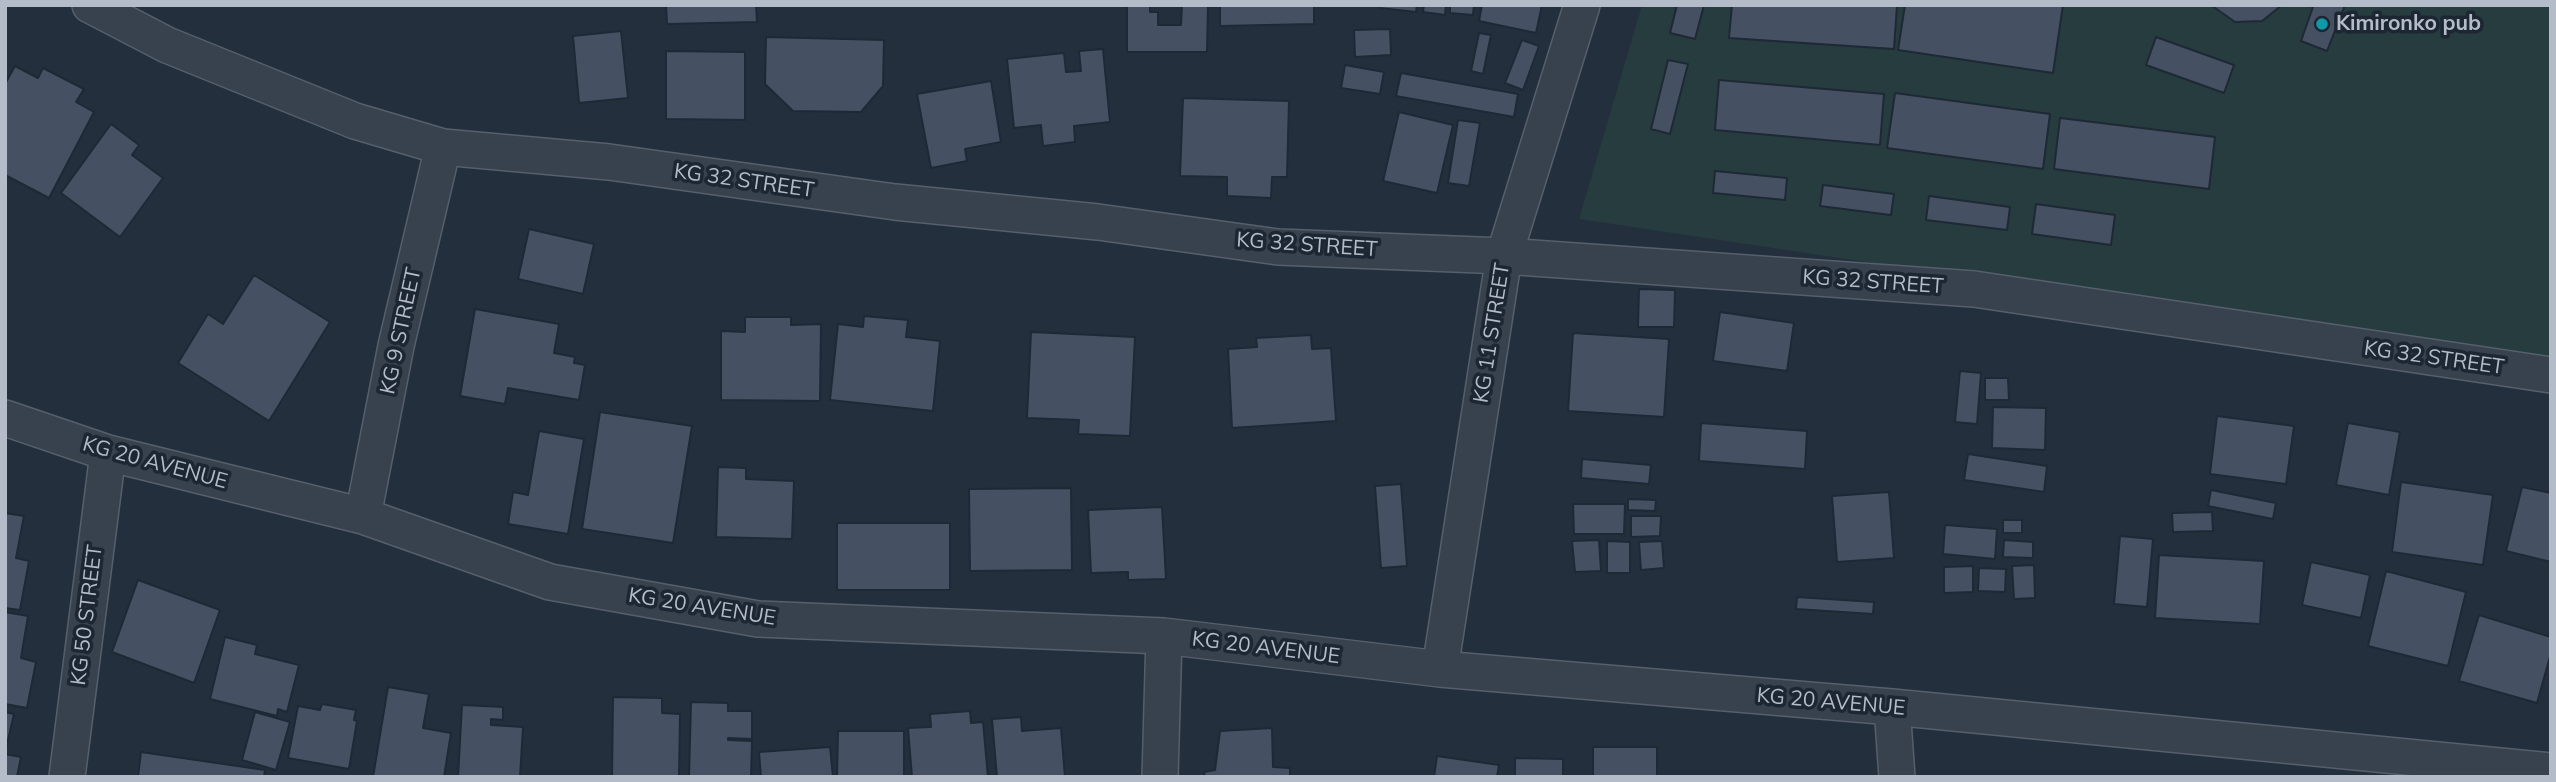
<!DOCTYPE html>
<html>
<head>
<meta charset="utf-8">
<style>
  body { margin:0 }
  #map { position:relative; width:2556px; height:782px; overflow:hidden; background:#242f3e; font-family:Mulish,sans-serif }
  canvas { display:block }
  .frame { position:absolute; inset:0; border:7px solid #b4bcc9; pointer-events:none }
</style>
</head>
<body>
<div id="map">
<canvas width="2556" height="782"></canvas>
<div class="frame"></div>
</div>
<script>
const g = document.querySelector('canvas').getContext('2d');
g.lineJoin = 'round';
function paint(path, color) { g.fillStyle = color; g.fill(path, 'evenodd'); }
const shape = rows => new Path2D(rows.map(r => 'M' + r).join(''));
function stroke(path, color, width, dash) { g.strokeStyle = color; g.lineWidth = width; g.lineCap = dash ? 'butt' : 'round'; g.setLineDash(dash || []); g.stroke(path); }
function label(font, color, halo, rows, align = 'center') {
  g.font = font + ' Mulish,sans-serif'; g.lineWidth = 7; g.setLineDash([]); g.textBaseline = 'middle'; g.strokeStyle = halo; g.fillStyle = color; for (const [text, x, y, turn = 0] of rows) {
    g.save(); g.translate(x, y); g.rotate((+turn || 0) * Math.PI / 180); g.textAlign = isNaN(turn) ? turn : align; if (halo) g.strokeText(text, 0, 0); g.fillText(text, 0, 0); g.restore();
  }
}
const green = shape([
  [1642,5,2551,5,2551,357,2461,351,1579,219]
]);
const building = shape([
  [666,5,756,5,757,22,667,24,666,5],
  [1127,5,1150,5,1150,12,1158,12,1158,25,1181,25,1182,5,1208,5,1207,52,1127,52,1127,5],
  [1220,5,1314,5,1314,24,1220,26,1220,5],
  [1380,5,1417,5,1416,12,1380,8,1380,5],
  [1424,5,1446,5,1445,15,1423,12,1424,5],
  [1450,5,1474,5,1473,15,1450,13,1450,5],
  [1482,5,1542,5,1536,33,1479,21,1482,5],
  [1677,5,1704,5,1695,39,1670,33,1677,5],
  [1732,5,1897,5,1894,49,1729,38,1732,5],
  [1905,5,2063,5,2053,73,1898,50,1905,5],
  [2211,5,2282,5,2262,21,2235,22,2211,5],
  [2308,5,2345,5,2327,51,2301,41,2313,7,2308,5],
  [1390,29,1391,55,1355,57,1354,30,1390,29],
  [621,31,628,98,579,103,573,36,621,31],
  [1479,33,1491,35,1483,74,1471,71,1479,33],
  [766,37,884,40,883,86,861,112,793,111,765,84,766,37],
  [2156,37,2234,65,2224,93,2146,65,2156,37],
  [1522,40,1539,46,1523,90,1505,83,1522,40],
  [1103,49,1110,122,1074,126,1075,142,1043,146,1041,125,1014,128,1007,59,1064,53,1066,72,1081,71,1079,51,1103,49],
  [666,51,745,52,745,120,666,119,666,51],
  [1668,60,1688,64,1670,134,1651,129,1668,60],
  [1345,65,1384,72,1380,94,1341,88,1345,65],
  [15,66,38,78,43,68,84,89,76,102,94,112,49,198,5,175,5,84,15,66],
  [1401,73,1518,94,1514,117,1396,96,1401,73],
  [1719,80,1884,94,1880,145,1715,130,1719,80],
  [991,81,1001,142,965,149,967,161,931,168,917,94,991,81],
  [1895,93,2050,114,2043,169,1887,148,1895,93],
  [1183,98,1289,101,1287,177,1272,177,1271,198,1227,196,1227,177,1180,176,1183,98],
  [1399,112,1453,125,1437,193,1383,181,1399,112],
  [2060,118,2215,137,2209,189,2054,169,2060,118],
  [1458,120,1480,123,1469,186,1448,183,1458,120],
  [111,124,139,145,132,155,163,178,120,237,61,193,111,124],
  [1715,171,1787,178,1785,200,1713,193,1715,171],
  [1823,185,1894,194,1891,215,1820,206,1823,185],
  [1929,196,2010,207,2007,230,1926,220,1929,196],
  [2036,204,2115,215,2111,245,2032,234,2036,204],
  [529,229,594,244,583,294,518,279,529,229],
  [254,275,330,322,269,421,178,363,208,314,223,324,254,275],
  [1639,289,1675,290,1674,327,1638,327,1639,289],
  [475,309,559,324,554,353,575,357,574,363,585,365,579,400,508,388,505,404,460,396,475,309],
  [1720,312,1794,323,1787,371,1713,361,1720,312],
  [864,316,908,320,906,337,940,341,933,411,830,400,838,324,863,327,864,316],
  [745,317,791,317,791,325,821,324,820,401,721,400,721,331,745,332,745,317],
  [1031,332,1135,337,1130,436,1078,434,1079,420,1027,418,1031,332],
  [1573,333,1669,339,1664,417,1568,411,1573,333],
  [1311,335,1312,349,1331,348,1336,421,1232,428,1228,349,1257,347,1256,338,1311,335],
  [1960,371,1981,373,1977,424,1955,422,1960,371],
  [1985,378,2008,378,2009,400,1985,400,1985,378],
  [1993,407,2046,408,2045,450,1992,448,1993,407],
  [600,412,692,426,673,543,582,529,600,412],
  [2217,416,2294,426,2286,484,2210,474,2217,416],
  [1701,423,1807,431,1805,469,1699,461,1701,423],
  [2348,423,2400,432,2389,495,2336,485,2348,423],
  [539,431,584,439,568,534,508,524,513,492,528,495,539,431],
  [1968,454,2047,466,2044,492,1964,480,1968,454],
  [1582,459,1651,465,1649,484,1581,478,1582,459],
  [718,467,746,468,746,479,794,481,792,539,716,537,718,467],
  [2401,482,2493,495,2483,565,2392,552,2401,482],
  [1401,484,1407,566,1381,568,1375,486,1401,484],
  [2522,487,2551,493,2551,562,2506,551,2522,487],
  [1071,488,1072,570,970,571,969,489,1071,488],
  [2211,490,2276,503,2273,519,2208,506,2211,490],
  [1889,492,1894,558,1837,562,1832,496,1889,492],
  [1628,499,1656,500,1655,511,1628,510,1628,499],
  [1573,504,1625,504,1624,534,1574,534,1573,504],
  [1162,507,1166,579,1128,580,1128,572,1091,573,1088,510,1162,507],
  [2212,512,2213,531,2173,532,2172,513,2212,512],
  [5,513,24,516,16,558,29,561,20,610,5,608,5,513],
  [1631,516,1661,516,1660,536,1631,537,1631,516],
  [2003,520,2022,520,2022,533,2003,533,2003,520],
  [837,523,950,523,950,590,837,590,837,523],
  [1945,525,1997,529,1995,559,1943,554,1945,525],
  [2120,536,2153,539,2147,607,2114,604,2120,536],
  [1599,540,1601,571,1575,572,1572,541,1599,540],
  [2004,540,2033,542,2033,558,2003,557,2004,540],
  [1607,541,1630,542,1630,573,1607,573,1607,541],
  [1662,541,1664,568,1641,570,1639,542,1662,541],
  [2159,555,2264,561,2260,624,2155,618,2159,555],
  [2311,562,2370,575,2361,618,2302,605,2311,562],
  [2034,565,2035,598,2014,599,2012,566,2034,565],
  [1973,566,1973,592,1944,593,1944,567,1973,566],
  [1979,568,2006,569,2005,592,1978,591,1979,568],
  [2386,571,2466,592,2448,666,2368,646,2386,571],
  [138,580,220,610,194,683,112,652,138,580],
  [1797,597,1874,602,1873,614,1796,609,1797,597],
  [5,612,28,616,21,658,36,662,27,708,5,704,5,612],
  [2479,615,2551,637,2551,653,2537,703,2459,681,2479,615],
  [225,637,257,645,255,654,299,665,287,712,278,709,277,716,210,699,225,637],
  [388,687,429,694,423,728,451,733,444,777,373,777,388,687],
  [613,697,662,698,662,713,680,714,679,777,612,777,613,697],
  [691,702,728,703,728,711,752,711,752,739,728,738,728,740,752,741,751,777,689,777,691,702],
  [322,704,356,710,354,720,357,721,349,769,288,758,298,706,320,710,322,704],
  [462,705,503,707,503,720,491,719,491,725,523,727,520,777,458,777,462,705],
  [970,711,971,723,983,722,988,777,912,777,908,728,931,727,930,714,970,711],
  [5,712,14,714,5,753,5,712],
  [255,712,290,722,276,770,242,760,255,712],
  [1021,717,1022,731,1061,728,1065,777,997,777,992,719,1021,717],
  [1272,728,1273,767,1290,768,1290,777,1205,777,1204,772,1215,770,1220,731,1272,728],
  [838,731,904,731,904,777,837,777,838,731],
  [830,747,833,777,761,777,759,752,830,747],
  [1593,747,1657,747,1657,777,1593,777,1593,747],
  [141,752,265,770,264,777,138,777,141,752],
  [5,754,21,757,17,777,5,777,5,754],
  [1437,756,1499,765,1497,777,1434,777,1437,756],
  [1515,758,1563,759,1563,777,1515,777,1515,758]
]);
const minor = shape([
  [90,5,167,45,355,121,443,147,609,162,895,202,1098,222,1278,247,1504,256,1974,289,2551,375],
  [5,418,108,453,363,516,550,582,758,619,1164,636,1440,669,1892,707,2551,771],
  [363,516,396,346,443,147],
  [1440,669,1504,256,1582,5],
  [1892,707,1897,777],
  [67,777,108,453],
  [1160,777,1164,636]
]);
const markers = [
  [2322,24,7,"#0f9aa8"]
];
const poiNames = [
  ["Kimironko pub",2336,24]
];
const streetNames = [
  ["KG 32 STREET",744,181,8],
  ["KG 32 STREET",1307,245,4],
  ["KG 32 STREET",1873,282,4],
  ["KG 9 STREET",401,331,-78],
  ["KG 11 STREET",1492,333,-81],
  ["KG 32 STREET",2434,358,8],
  ["KG 20 AVENUE",155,463,15],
  ["KG 20 AVENUE",702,607,9],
  ["KG 50 STREET",87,615,-83],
  ["KG 20 AVENUE",1266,648,7],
  ["KG 20 AVENUE",1831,702,5]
];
paint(green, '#263c3f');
paint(building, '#455162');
stroke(building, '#1f2835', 2);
stroke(minor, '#565f6c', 38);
stroke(minor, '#38414e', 35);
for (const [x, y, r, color] of markers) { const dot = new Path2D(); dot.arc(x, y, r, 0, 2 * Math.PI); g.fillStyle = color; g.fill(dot); stroke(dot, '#1d2633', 2.5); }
label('bold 21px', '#b4bcc9', '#1d2633', poiNames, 'left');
label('21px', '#b4bcc9', '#1d2633', streetNames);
</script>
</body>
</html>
